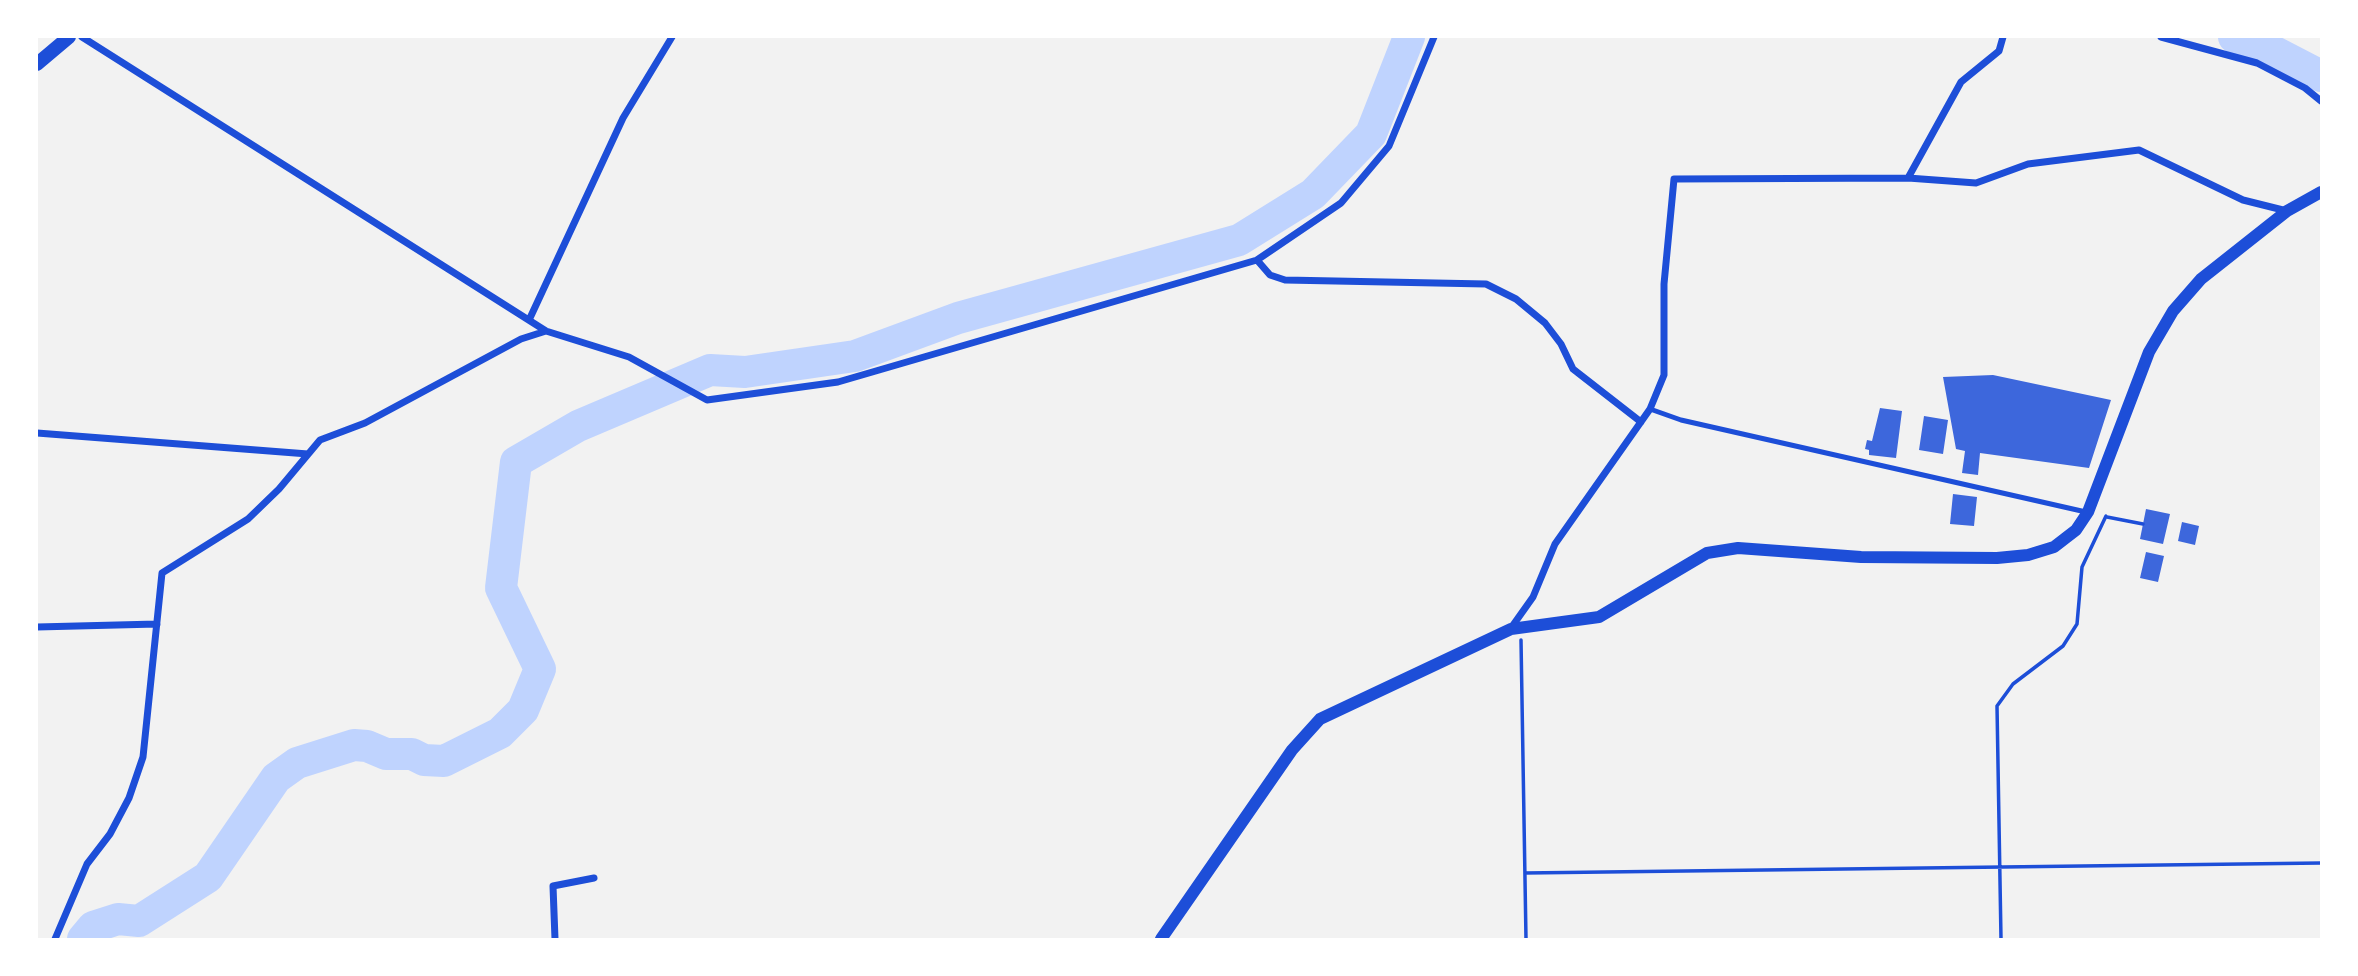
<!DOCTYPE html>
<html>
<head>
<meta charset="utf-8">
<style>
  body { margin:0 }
  #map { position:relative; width:2358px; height:976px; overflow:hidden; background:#f2f2f2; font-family:Manrope,sans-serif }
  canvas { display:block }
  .frame { position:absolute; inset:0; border:38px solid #fff; pointer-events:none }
</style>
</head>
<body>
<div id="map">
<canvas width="2358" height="976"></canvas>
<div class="frame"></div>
</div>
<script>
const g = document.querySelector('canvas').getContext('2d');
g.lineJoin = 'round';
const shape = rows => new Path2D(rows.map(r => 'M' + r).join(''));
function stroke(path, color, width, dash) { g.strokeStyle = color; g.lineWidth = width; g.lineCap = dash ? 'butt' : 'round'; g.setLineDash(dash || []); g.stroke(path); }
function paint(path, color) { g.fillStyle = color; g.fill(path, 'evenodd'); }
const river = shape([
  [2234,37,2267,48,2321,76],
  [83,939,93,927,118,919,139,921,208,877,276,778,297,763,354,745,367,746,386,754,412,754,424,760,444,761,500,733,523,710,540,669,501,588,516,462,578,426,710,370,745,372,855,356,958,318,1239,240,1313,194,1371,134,1409,37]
]);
const building = shape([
  [1993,375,2111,400,2089,468,1980,453,1978,475,1962,473,1965,451,1956,449,1943,377],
  [1880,408,1902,411,1896,458,1869,455,1869,450,1865,449,1867,440,1872,441],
  [1924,416,1948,420,1943,454,1919,450],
  [1953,494,1977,497,1974,526,1950,524],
  [2146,509,2170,514,2163,544,2140,539],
  [2182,522,2199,526,2195,545,2178,541],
  [2146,552,2164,556,2158,582,2140,578]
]);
const path = shape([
  [2107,517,2143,524],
  [1521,640,1526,939],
  [1525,873,2321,863],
  [2001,939,1997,706,2013,684,2063,646,2077,624,2082,567,2106,516]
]);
const service = shape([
  [1650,409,1681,420,2086,512]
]);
const minor = shape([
  [82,37,546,331,629,357,707,400,838,382,1257,260,1341,203,1389,146,1434,37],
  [2161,37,2257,63,2305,88,2321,101],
  [1908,178,1961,82,1999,51,2003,37],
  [1257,260,1270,275,1285,280,1486,284,1516,299,1545,323,1561,344,1573,369,1641,422],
  [530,318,623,118,672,37],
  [37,433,308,454],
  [37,627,157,624],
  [1511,628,1533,597,1555,544,1650,409,1664,375,1664,284,1674,179,1908,178,1976,183,2028,164,2139,150,2243,200,2287,211],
  [55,939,87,864,110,834,129,798,143,757,162,573,248,519,279,489,320,440,365,423,521,339,546,331],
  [555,939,553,886,594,878]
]);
const tertiary = shape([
  [1161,939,1292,750,1320,719,1511,629,1599,617,1707,553,1738,548,1861,557,1997,558,2028,555,2054,547,2076,530,2088,512,2149,352,2173,311,2201,279,2287,211,2321,192]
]);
const secondary = shape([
  [37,64,69,37]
]);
stroke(river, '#bfd3fe', 32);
paint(building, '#3d67dc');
stroke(path, '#1d4ed8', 3.5);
stroke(service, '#1d4ed8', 5);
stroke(minor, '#1d4ed8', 7);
stroke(tertiary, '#1d4ed8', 12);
stroke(secondary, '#1d4ed8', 14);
</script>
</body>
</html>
